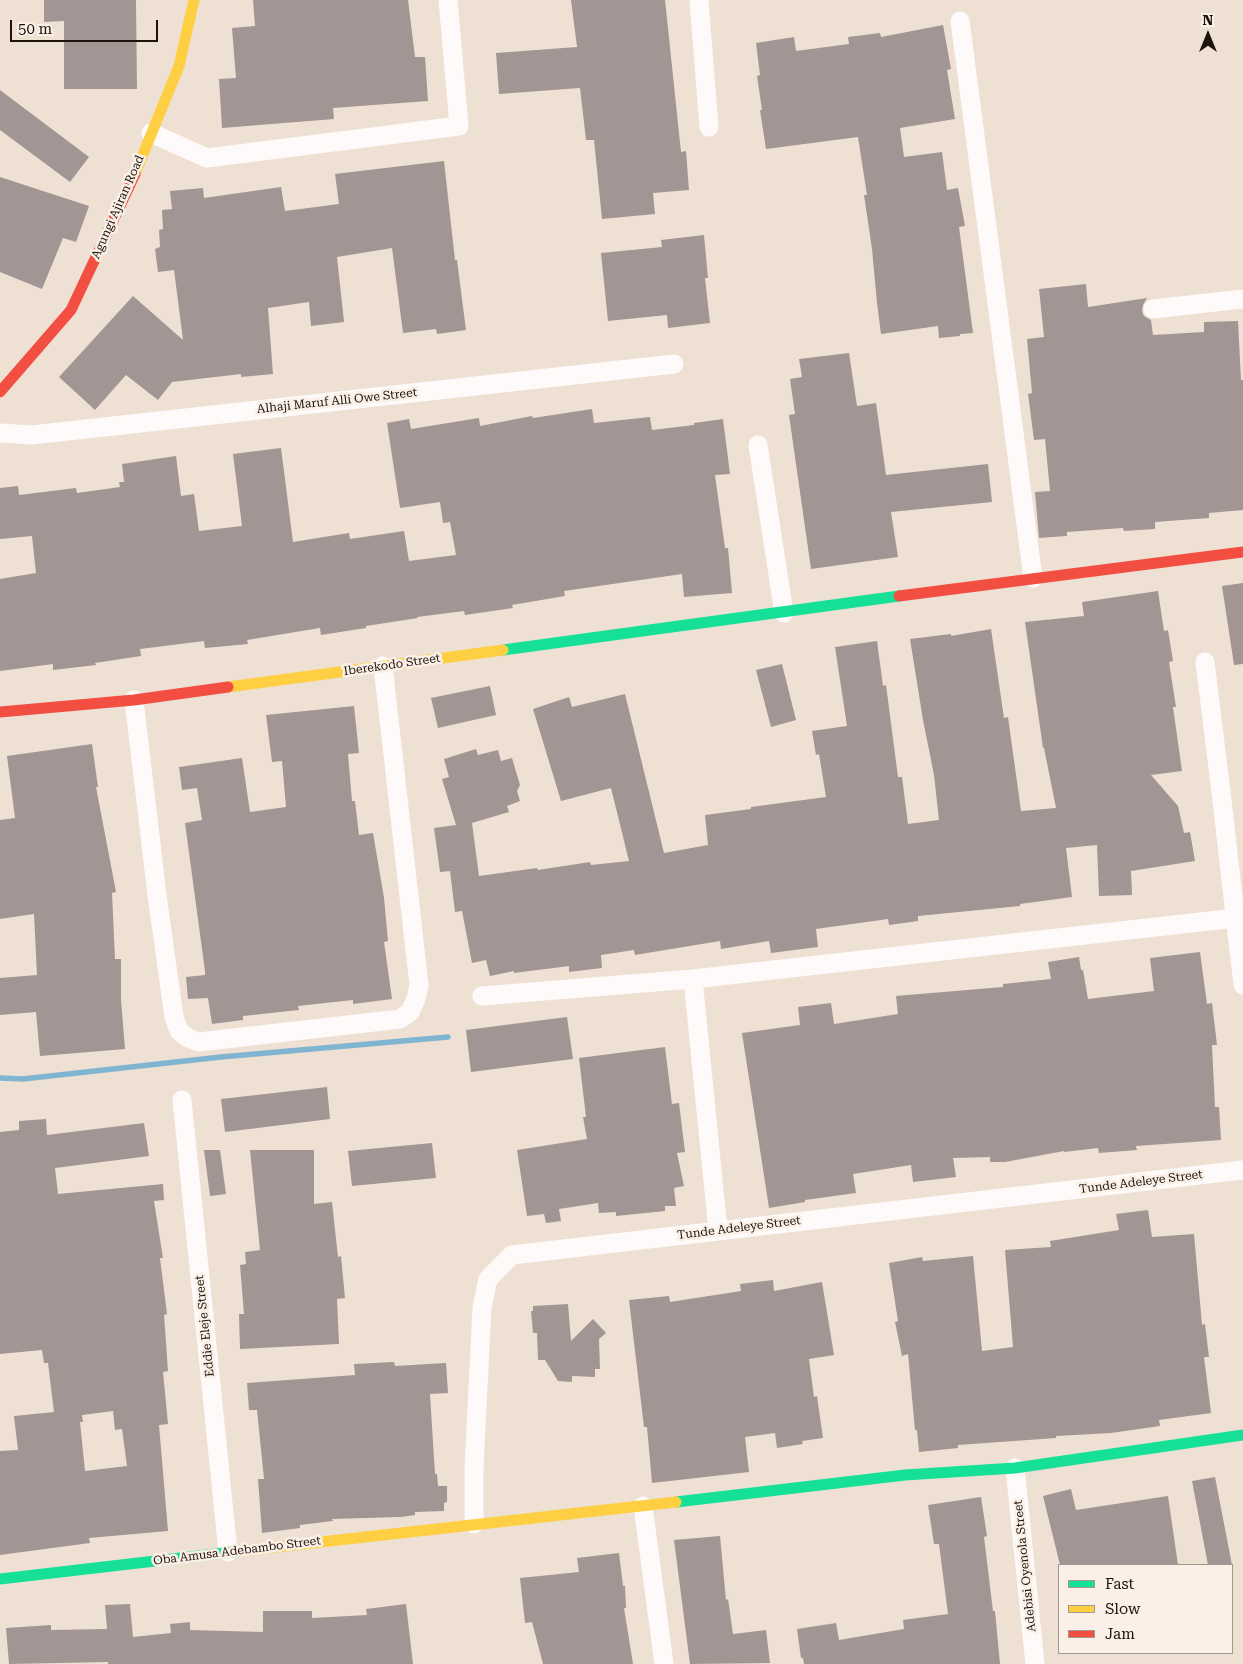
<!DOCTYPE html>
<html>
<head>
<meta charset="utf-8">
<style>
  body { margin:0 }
  #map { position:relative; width:1243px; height:1664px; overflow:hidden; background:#efe0d4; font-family:"Roboto Serif",serif }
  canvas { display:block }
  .legend { position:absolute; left:1058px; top:1564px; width:175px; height:90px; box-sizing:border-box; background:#fbf0e7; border:1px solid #a2988f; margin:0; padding:6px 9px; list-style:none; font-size:15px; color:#1c130b }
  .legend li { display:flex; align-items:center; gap:10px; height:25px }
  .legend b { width:25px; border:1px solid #a2988f }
  .north { position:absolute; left:1183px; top:10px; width:50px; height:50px; -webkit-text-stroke:4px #fbf0e7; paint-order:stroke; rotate:0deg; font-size:14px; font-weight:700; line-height:20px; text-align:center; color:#1c130b }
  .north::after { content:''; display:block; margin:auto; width:18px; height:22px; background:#1c130b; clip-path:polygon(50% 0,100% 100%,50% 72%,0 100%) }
  .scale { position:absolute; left:10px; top:20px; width:148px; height:22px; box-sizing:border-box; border:2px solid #1c130b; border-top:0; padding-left:6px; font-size:15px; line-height:18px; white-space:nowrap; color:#1c130b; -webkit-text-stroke:4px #fbf0e7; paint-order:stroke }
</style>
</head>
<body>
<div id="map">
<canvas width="1243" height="1664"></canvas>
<ul class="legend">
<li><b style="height:6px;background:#16e098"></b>Fast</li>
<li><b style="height:6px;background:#ffcf43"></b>Slow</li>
<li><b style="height:6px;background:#f24e42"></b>Jam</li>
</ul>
<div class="north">N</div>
<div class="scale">50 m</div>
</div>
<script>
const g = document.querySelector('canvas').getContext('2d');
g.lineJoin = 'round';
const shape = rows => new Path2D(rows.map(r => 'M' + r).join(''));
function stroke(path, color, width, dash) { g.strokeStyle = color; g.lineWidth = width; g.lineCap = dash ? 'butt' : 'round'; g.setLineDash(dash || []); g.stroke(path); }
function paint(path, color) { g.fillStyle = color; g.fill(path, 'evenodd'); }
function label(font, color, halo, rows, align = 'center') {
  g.font = font + ' "Roboto Serif",serif'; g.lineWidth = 5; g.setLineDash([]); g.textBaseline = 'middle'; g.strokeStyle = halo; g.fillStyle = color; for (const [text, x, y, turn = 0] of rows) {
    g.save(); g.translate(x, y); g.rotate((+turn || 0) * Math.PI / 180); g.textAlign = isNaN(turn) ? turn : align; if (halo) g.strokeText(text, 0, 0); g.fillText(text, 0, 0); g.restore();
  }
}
const stream = shape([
  [0,1078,23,1079,221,1057,448,1037]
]);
const building = shape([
  [44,0,136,0,137,89,64,89,64,21,44,22],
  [253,0,408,0,415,57,425,57,428,101,333,108,334,119,222,128,219,79,236,78,232,28,255,26],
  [571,0,665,0,681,152,686,151,689,190,653,193,655,214,602,219,594,140,586,140,580,88,499,94,496,53,577,47],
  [943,25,951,69,947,70,955,119,900,128,904,157,942,152,947,190,958,188,965,226,959,227,973,333,960,334,960,336,939,338,938,326,881,334,877,303,872,249,864,195,867,195,858,137,766,149,760,110,762,110,757,76,760,75,756,43,794,37,796,51,849,44,848,37,880,33,881,37],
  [0,90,89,157,70,182,0,130],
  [444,161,455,260,457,260,466,330,437,334,436,329,403,333,392,248,337,257,344,322,311,326,309,302,268,308,273,374,241,377,241,374,172,382,158,400,126,375,95,410,59,377,133,296,183,340,174,270,158,272,155,249,160,247,159,230,163,229,162,210,172,209,170,191,203,188,204,198,281,187,285,211,339,204,335,174],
  [0,177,89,206,76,242,63,238,42,289,0,272],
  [704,235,708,278,705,278,710,323,668,328,667,315,608,321,601,253,662,247,661,240],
  [1086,284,1088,307,1147,298,1143,305,1142,311,1144,316,1151,320,1153,335,1204,332,1204,322,1238,321,1241,380,1243,380,1243,510,1209,513,1209,518,1155,522,1155,529,1124,531,1123,528,1067,532,1067,536,1039,538,1035,492,1050,491,1045,439,1034,440,1028,394,1032,393,1027,339,1044,337,1039,289],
  [849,353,857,406,876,403,886,475,988,464,992,502,891,512,898,557,811,569,789,415,795,414,790,379,802,377,799,359],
  [592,409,594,423,650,417,652,430,694,425,694,423,723,419,730,474,715,475,725,548,728,548,732,593,684,597,682,574,564,591,565,596,512,605,513,608,465,615,464,611,417,617,418,618,366,626,366,628,321,635,320,628,247,640,248,644,205,648,204,641,140,649,141,656,95,663,96,665,53,670,53,664,0,671,0,579,36,573,32,536,0,539,0,488,18,486,19,495,76,488,77,493,120,487,119,482,124,482,122,464,176,456,181,496,194,494,199,531,242,526,233,454,281,448,293,542,349,533,350,539,404,531,409,561,456,555,450,522,443,523,440,502,400,508,387,423,409,419,411,429,479,418,480,426,532,416,533,418],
  [1243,583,1243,664,1234,665,1222,586],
  [1158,591,1164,631,1168,630,1173,661,1169,662,1176,707,1173,707,1182,771,1151,775,1178,806,1184,833,1190,832,1195,861,1131,871,1132,895,1099,896,1097,845,1066,848,1072,897,1020,904,1020,906,918,916,918,921,889,925,888,919,816,929,818,947,771,953,769,941,721,949,720,941,635,955,634,950,601,955,602,968,569,972,569,966,514,973,514,971,490,976,486,960,472,963,462,911,455,912,450,871,440,872,434,828,456,825,442,779,449,777,444,759,476,749,478,755,498,750,501,761,512,758,520,785,517,791,520,801,507,806,509,812,472,823,479,876,537,868,538,870,590,862,591,865,629,861,611,788,561,801,533,709,569,697,572,707,625,694,664,853,708,845,705,815,751,809,751,807,826,797,819,754,816,755,812,731,847,726,835,647,877,641,883,686,886,685,898,777,902,777,908,824,939,820,934,775,923,720,910,639,951,634,951,636,991,629,1004,718,1008,717,1021,811,1056,808,1044,748,1043,748,1025,622,1084,616,1082,602],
  [782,664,796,720,771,727,756,670],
  [490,686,496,715,438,728,431,698],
  [354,706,359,753,348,754,352,801,355,801,359,835,373,833,384,898,388,941,384,942,392,999,353,1004,353,1000,298,1006,299,1010,243,1016,243,1020,212,1024,208,998,188,999,186,977,205,975,205,971,185,823,202,820,197,788,182,790,179,767,242,758,250,812,286,807,282,761,272,762,266,715],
  [92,744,98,787,96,787,116,892,112,893,115,959,121,959,121,1000,125,1049,40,1056,36,1012,0,1015,0,978,37,975,34,914,0,919,0,820,15,818,7,756],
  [1200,952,1207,1004,1212,1003,1217,1045,1212,1045,1215,1107,1219,1107,1221,1140,1136,1146,1137,1150,1099,1153,1098,1148,1064,1152,1064,1151,1005,1162,990,1162,990,1157,953,1158,956,1177,913,1182,911,1165,853,1174,856,1193,805,1200,805,1202,769,1208,742,1033,800,1025,798,1007,831,1003,834,1024,898,1014,896,996,1003,987,1003,984,1051,979,1048,962,1079,957,1081,970,1083,970,1088,999,1154,991,1150,958],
  [567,1017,573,1059,471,1072,466,1030],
  [665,1047,672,1104,679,1103,685,1152,677,1153,684,1186,674,1188,676,1206,665,1206,665,1211,616,1216,616,1212,599,1213,598,1203,559,1209,561,1221,546,1223,544,1214,527,1216,517,1150,587,1139,583,1117,586,1117,579,1058],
  [327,1087,330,1119,225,1132,221,1099],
  [46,1119,47,1135,144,1123,149,1156,55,1168,58,1194,163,1184,164,1200,154,1201,163,1258,160,1258,167,1314,164,1315,168,1371,163,1372,168,1424,159,1425,168,1531,89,1538,90,1543,0,1555,0,1451,18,1450,14,1416,54,1412,48,1363,44,1363,42,1350,0,1354,0,1132,19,1130,19,1121],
  [113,1411,115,1430,122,1429,127,1466,85,1471,80,1422,83,1422,82,1415],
  [432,1143,436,1178,352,1186,348,1151],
  [204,1150,220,1150,226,1194,210,1196],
  [250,1150,314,1150,314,1204,332,1202,338,1257,341,1256,345,1298,337,1299,339,1344,240,1349,239,1314,244,1314,240,1265,246,1264,245,1252,260,1250],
  [1148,1210,1152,1237,1194,1234,1202,1325,1205,1324,1209,1357,1204,1357,1211,1413,1159,1420,1160,1426,1111,1433,1056,1436,1056,1438,958,1445,958,1448,919,1452,917,1430,915,1430,908,1354,902,1356,895,1322,898,1321,889,1263,922,1257,923,1261,973,1256,982,1351,1013,1347,1005,1250,1051,1247,1050,1241,1119,1230,1116,1214],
  [773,1280,774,1291,822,1282,834,1355,809,1359,814,1397,817,1396,823,1438,802,1441,803,1444,777,1448,775,1433,745,1437,749,1472,652,1483,647,1427,644,1427,629,1300,669,1296,670,1302,741,1291,740,1284],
  [568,1304,571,1341,593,1319,606,1333,599,1339,600,1369,595,1369,595,1377,572,1376,572,1382,558,1381,545,1360,538,1360,537,1333,533,1333,531,1311,533,1311,533,1306],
  [394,1362,395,1366,446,1363,448,1393,430,1394,435,1474,437,1474,438,1486,447,1486,447,1502,444,1503,444,1511,415,1512,415,1515,401,1517,332,1519,333,1521,300,1525,300,1528,262,1533,258,1479,264,1479,257,1410,249,1410,247,1383,355,1375,354,1364],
  [1215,1477,1232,1565,1208,1565,1192,1481],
  [1071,1489,1076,1510,1168,1496,1178,1565,1060,1565,1043,1496],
  [981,1497,987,1536,984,1537,993,1611,995,1611,1000,1664,804,1664,803,1658,801,1658,797,1629,836,1623,839,1640,904,1629,903,1620,948,1614,939,1544,934,1544,928,1505],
  [720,1536,726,1600,728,1599,733,1634,766,1630,770,1663,690,1664,674,1540],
  [619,1553,623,1586,625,1586,626,1608,624,1608,633,1664,543,1664,532,1622,525,1623,520,1578,579,1572,577,1558],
  [130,1604,133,1637,171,1633,170,1624,190,1622,190,1630,263,1632,263,1611,312,1611,312,1618,367,1615,366,1609,406,1604,413,1664,108,1664,108,1662,9,1664,6,1628,51,1625,51,1630,107,1629,105,1605]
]);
const street = shape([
  [699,1,709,127],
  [960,21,1033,578],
  [151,133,207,158,459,126,448,0],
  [1153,309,1243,299],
  [0,433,32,435,674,364],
  [758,445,784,613],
  [1205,662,1221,792,1243,985],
  [134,700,157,895,174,1017,179,1031,188,1038,199,1042,400,1019,410,1012,416,999,419,985,383,666],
  [693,979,718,1231],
  [482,996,693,979,1236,918],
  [182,1100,228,1552],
  [1015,1468,1035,1664],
  [643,1506,664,1664],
  [474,1524,474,1467,482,1308,488,1279,512,1255,1243,1170]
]);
const fast = shape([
  [503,650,899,596],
  [676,1502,905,1475,1015,1468,1243,1435],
  [0,1579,241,1551]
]);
const slow = shape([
  [135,174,179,66,194,0],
  [228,687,503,650],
  [241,1551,676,1502]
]);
const jam = shape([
  [0,392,71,310,135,174],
  [899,596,1243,552],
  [0,712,134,700,228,687]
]);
const streetNames = [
  ["Agungi Ajiran Road",118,207,-66],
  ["Alhaji Maruf Alli Owe Street",337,401,-6],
  ["Iberekodo Street",392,665,-8],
  ["Tunde Adeleye Street",1141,1182,-7],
  ["Tunde Adeleye Street",739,1228,-7],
  ["Eddie Eleje Street",205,1326,-96],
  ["Oba Amusa Adebambo Street",237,1551,-7],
  ["Adebisi Oyenola Street",1025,1566,-96]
];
stroke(stream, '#80b5d2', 5.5);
paint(building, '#a19694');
stroke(street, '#fdfaf9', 19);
stroke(fast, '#16e098', 11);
stroke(slow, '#ffcf43', 11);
stroke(jam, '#f24e42', 11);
label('12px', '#1c130b', '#fbf0e7', streetNames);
</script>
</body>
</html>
